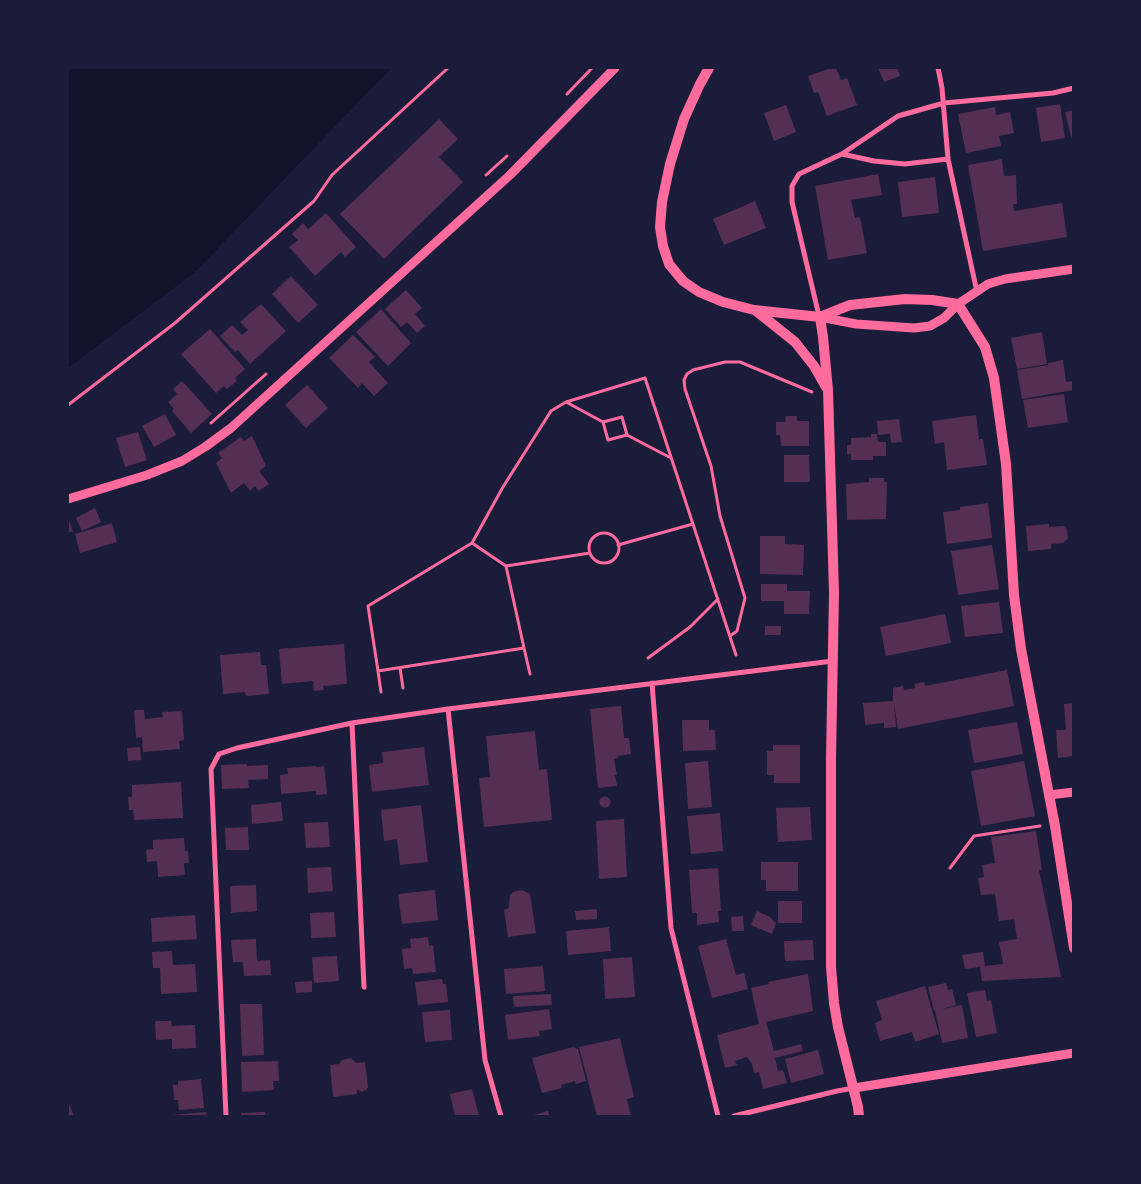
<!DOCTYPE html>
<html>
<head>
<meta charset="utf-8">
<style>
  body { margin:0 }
  #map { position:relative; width:1141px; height:1184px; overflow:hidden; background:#1b1b3a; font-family:Helvetica,sans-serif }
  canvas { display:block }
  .frame { position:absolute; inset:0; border:69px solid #1b1b3a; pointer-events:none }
</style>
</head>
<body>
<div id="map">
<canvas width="1141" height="1184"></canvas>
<div class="frame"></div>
</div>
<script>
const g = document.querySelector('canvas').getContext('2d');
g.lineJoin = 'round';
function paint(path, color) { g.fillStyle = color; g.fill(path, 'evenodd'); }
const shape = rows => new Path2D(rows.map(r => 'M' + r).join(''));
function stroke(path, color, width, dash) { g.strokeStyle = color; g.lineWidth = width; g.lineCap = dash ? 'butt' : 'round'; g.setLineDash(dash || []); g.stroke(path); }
const water = shape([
  [68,68,391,68,195,272,68,368]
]);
const building = shape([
  [831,68,836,68,841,80,847,78,857,105,827,116,818,92,814,93,808,76],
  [878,68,897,68,900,76,884,82],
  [1060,104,1065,138,1041,142,1036,108],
  [786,105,796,132,774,141,764,113],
  [995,107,996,115,1010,112,1014,133,999,136,1001,146,966,153,958,114],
  [1074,110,1074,144,1073,144,1065,112],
  [439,119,458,139,439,157,463,182,384,259,340,214],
  [1002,159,1004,176,1016,175,1017,204,1013,204,1014,211,1062,203,1067,237,983,251,968,165],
  [878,174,882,195,851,200,855,218,860,217,867,253,828,260,815,186],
  [935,177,939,213,902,217,898,182],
  [755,201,766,228,724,245,713,219],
  [326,213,356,247,345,257,341,252,315,276,289,247,298,240,292,234,303,223,308,229],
  [291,276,318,305,298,323,272,294],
  [406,290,422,308,415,314,425,326,417,333,407,322,401,327,385,309],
  [261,304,286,331,250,364,238,350,235,352,220,336,232,325,242,335,248,330,240,322],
  [381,309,411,343,388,366,356,332],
  [210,329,245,369,235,378,237,381,227,389,224,386,216,393,181,354],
  [1042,332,1047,364,1017,369,1011,338],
  [353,335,375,357,369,362,388,383,374,396,362,383,358,388,329,358],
  [1063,360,1066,382,1073,381,1074,390,1022,399,1017,370,1048,365,1048,363],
  [182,381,212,414,191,433,172,411,174,409,168,402,177,394,173,389],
  [307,385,328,408,306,428,285,405],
  [1064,394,1068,422,1028,428,1023,400],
  [165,414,176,435,154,447,142,426],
  [976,415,979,439,983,439,987,465,947,470,944,442,935,444,932,421],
  [786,416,797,416,797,421,809,421,809,446,781,446,780,435,776,435,776,422,785,422],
  [899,419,902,442,891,443,890,434,878,435,877,421],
  [138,432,147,460,125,467,116,438],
  [871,434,877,434,878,442,886,442,886,456,873,456,873,460,851,460,851,454,847,454,847,445,851,445,851,438,871,437],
  [252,436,266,466,259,471,269,484,259,491,255,486,250,491,244,483,231,493,216,463,222,458,218,453,241,437,244,441],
  [784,455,809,455,810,482,784,482],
  [869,478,884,478,884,482,887,482,886,519,847,520,846,484,869,482],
  [988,503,992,538,947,544,943,512,960,510,960,507],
  [95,508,101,522,82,531,76,518],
  [68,517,73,531,68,533],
  [112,523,117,542,80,553,75,534],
  [1049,524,1049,527,1063,526,1067,529,1068,538,1063,543,1051,544,1051,549,1028,551,1026,526],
  [760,536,785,536,785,544,804,545,803,575,760,574],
  [992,545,999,589,958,595,951,551],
  [761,584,787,584,787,591,810,591,809,614,784,614,784,601,761,601],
  [999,602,1003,633,965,637,961,606],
  [945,614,951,643,886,656,880,627],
  [765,626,781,626,781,635,765,635],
  [344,644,347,684,323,686,324,690,314,691,313,681,282,684,279,649],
  [260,652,261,665,266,665,269,694,246,696,245,692,223,694,220,655],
  [1007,670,1014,706,898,729,894,703,896,727,884,728,884,723,865,725,863,703,893,701,893,688,903,686,904,690,915,688,914,684,924,682,925,686],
  [1074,703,1074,756,1058,758,1056,730,1066,730,1064,704],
  [621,706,624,738,629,738,631,754,618,756,619,758,614,759,617,775,615,775,617,786,598,788,590,709],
  [134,710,144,710,145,719,163,717,162,712,182,711,184,740,179,741,180,749,143,752,142,737,136,738],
  [682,720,709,720,709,730,715,730,716,750,683,751],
  [1017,722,1023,754,974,763,968,730],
  [535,731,539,770,547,769,552,820,484,827,479,778,490,777,486,736],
  [773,745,800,745,800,783,774,783,774,775,767,775,767,751,773,751],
  [140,747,141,760,128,761,127,748],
  [424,747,429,785,372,792,369,765,383,763,382,752],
  [708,761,712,807,688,809,685,763],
  [1024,761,1035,816,981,826,971,771],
  [247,764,247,766,268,765,268,779,248,780,249,788,222,789,221,765],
  [316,766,316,767,324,766,327,794,316,795,316,791,281,794,280,775,288,774,287,768],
  [181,782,183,818,134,820,133,810,129,810,128,797,132,797,132,785],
  '599.5 802a5.5 5.5 0 1 1 11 0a5.5 5.5 0 1 1-11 0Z',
  [281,802,283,821,252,824,251,805],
  [421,805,428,862,400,865,397,839,384,841,381,810],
  [810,807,812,840,778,842,776,808],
  [720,813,723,851,691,854,687,816],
  [624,819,627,877,599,879,596,821],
  [328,822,330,847,306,848,304,823],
  [248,827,249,850,226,850,225,828],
  [1036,831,1042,870,1039,870,1061,977,982,981,980,967,965,969,962,955,983,952,985,966,1003,964,999,942,1017,939,1014,919,999,921,995,894,981,895,978,878,984,877,982,865,995,863,991,837],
  [184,838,185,851,188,851,189,863,184,863,185,875,158,877,157,861,147,862,146,850,153,849,153,840],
  [761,862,798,862,798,891,766,891,766,880,761,880],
  [331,867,333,891,308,893,307,868],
  [718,868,721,911,718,911,719,922,697,925,697,913,692,913,689,870],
  [256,885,257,911,231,913,230,886],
  [435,890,438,920,402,924,398,894],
  [522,890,530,894,536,933,508,937,504,910,509,908,510,895,513,892],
  [778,901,802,901,802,923,778,923],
  [597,909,597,919,576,920,575,911],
  [757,911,770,917,776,923,772,934,751,925],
  [334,912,336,937,311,938,310,913],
  [195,915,197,939,152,942,151,918],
  [743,916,744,931,732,931,731,917],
  [609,927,611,951,568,955,566,931],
  [428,937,429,946,433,945,436,972,413,974,412,968,404,969,402,949,411,948,410,939],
  [256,939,257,961,270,960,271,975,244,976,243,962,233,962,231,940],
  [726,939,736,975,744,973,748,989,712,998,698,946],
  [813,940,814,960,785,961,784,941],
  [172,951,173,965,195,964,197,992,161,994,160,968,153,968,152,952],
  [337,956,339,981,314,983,312,957],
  [632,957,635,997,605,999,603,959],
  [543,966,545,991,506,994,504,969],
  [808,974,813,1011,766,1022,774,1051,801,1044,803,1051,775,1058,778,1071,783,1070,787,1083,763,1089,759,1072,754,1073,752,1064,747,1057,735,1061,737,1065,725,1068,717,1035,759,1024,751,988,769,984,768,982],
  [442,979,443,984,446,984,448,1002,418,1005,415,982],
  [312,981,312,992,296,993,295,982],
  [946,983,948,990,952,989,956,1005,942,1009,962,1005,968,1038,942,1043,935,1010,934,1011,928,987],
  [925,986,939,1034,915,1042,912,1032,880,1041,875,1023,882,1020,876,1001],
  [985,990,987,1001,991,1000,997,1033,976,1037,967,993],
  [551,994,552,1005,514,1007,513,996],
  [240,1004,262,1004,264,1055,242,1056],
  [549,1009,552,1029,539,1031,540,1036,508,1040,505,1015],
  [450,1010,452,1040,425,1042,422,1012],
  [155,1021,171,1021,172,1026,195,1025,196,1048,172,1049,172,1039,156,1040],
  [620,1038,634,1097,627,1099,631,1116,597,1116,579,1047],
  [573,1047,578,1049,586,1081,576,1084,575,1081,561,1085,562,1088,542,1093,532,1058],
  [818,1050,824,1074,791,1083,785,1059],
  [351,1058,356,1063,365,1062,368,1087,366,1090,362,1092,357,1089,357,1094,333,1097,330,1065,339,1064,342,1060],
  [278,1061,279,1081,273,1081,274,1090,242,1092,241,1062],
  [201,1079,204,1108,179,1110,178,1100,174,1100,173,1085,178,1085,178,1081],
  [472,1089,479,1116,455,1116,450,1094],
  [68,1101,74,1116,68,1116],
  [548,1111,550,1116,530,1116],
  [206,1112,207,1116,171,1116,171,1115],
  [265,1112,266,1116,241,1116,241,1113]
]);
const path = shape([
  [567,94,592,68],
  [486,175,507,156],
  [566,402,603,422,622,417,627,435,671,458],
  [68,405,175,323,314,201,332,175,448,68],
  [603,422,608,440,627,435],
  [211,423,266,374],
  '589 548a15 15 0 1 1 30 0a15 15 0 1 1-30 0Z',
  [472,543,506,566],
  [618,545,693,524],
  [590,553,506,566,524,648,378,671,368,606,472,543,503,487,551,411,566,402,645,378,736,655],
  [730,636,737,631,745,598,720,516,711,466,685,389,684,380,687,374,693,370,725,362,740,362,812,392],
  [524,648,530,674],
  [648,658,690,627,718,599],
  [400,668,403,688],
  [378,671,381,692],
  [950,868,974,836,1040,826]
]);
const minor = shape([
  [938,68,942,88,948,159,977,292],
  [842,154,874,161,905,164,948,159],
  [819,316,792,202,792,186,799,174,842,154,898,116,944,103,1053,93,1074,88],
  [652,683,671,928,718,1116],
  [448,709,485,1060,501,1116],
  [352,723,364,987],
  [226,1116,211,769,219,754,237,748,352,723,448,709,833,661],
  [734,1116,837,1091,854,1088]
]);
const tertiary = shape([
  [820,317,856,324,914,328,930,326,944,318,958,304,988,284,1005,279,1074,269],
  [68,499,147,475,182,461,205,447,231,428,510,175,615,68],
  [1049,795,1074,792],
  [854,1088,1074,1053]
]);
const secondary = shape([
  [709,68,700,84,684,119,670,164,662,202,660,227,663,246,669,264,683,281,699,292,723,302,754,310,820,317,850,305,905,299,932,300,958,304,985,347,994,378,1006,464,1014,595,1021,649,1055,826,1074,948],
  [755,310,795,342,814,366,826,387],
  [820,317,823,337,828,390,834,593,831,759,831,967,834,1003,838,1027,858,1107,859,1116]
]);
paint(water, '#12122b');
paint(building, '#542f53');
stroke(path, '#ff6b9d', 3);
stroke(minor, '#ff6b9d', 5);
stroke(tertiary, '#ff6b9d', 9);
stroke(secondary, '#ff6b9d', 10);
</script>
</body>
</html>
